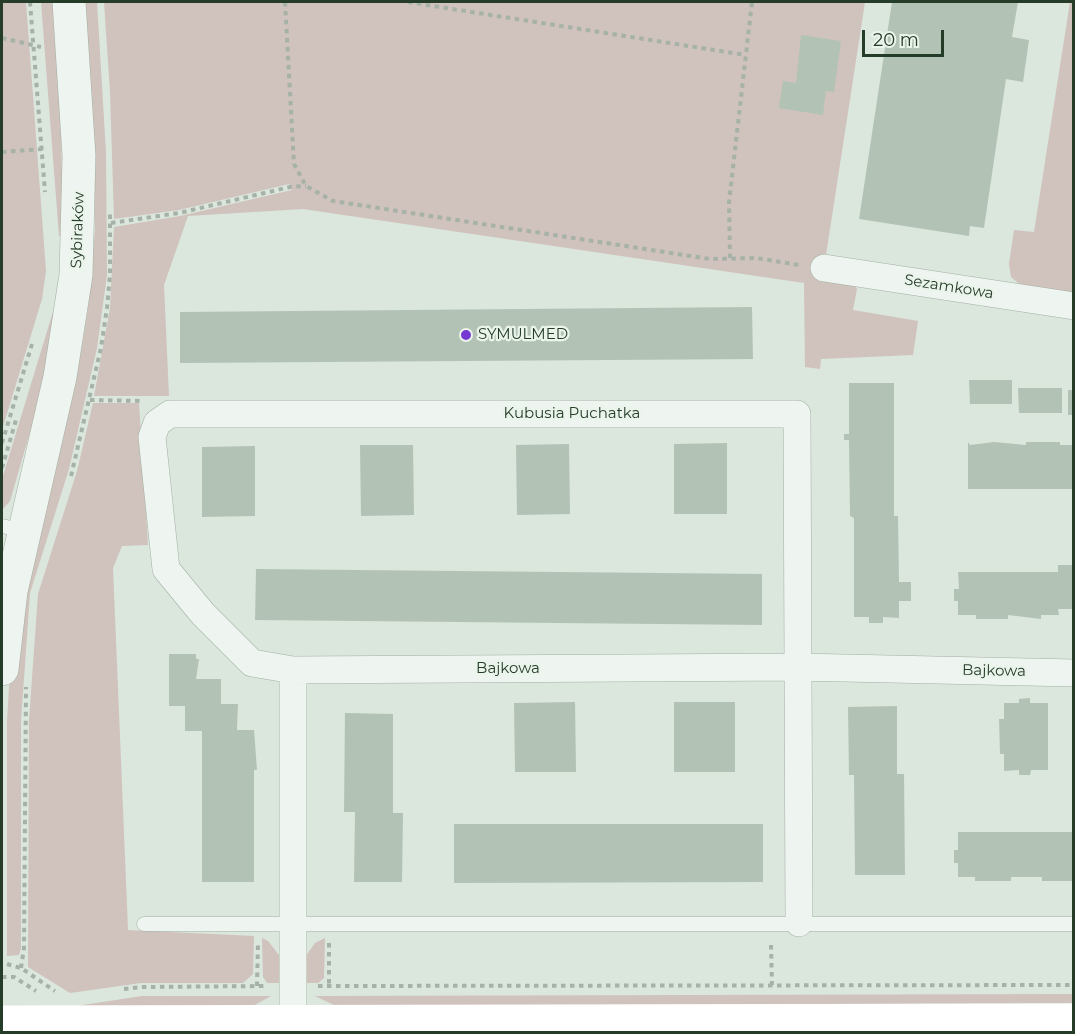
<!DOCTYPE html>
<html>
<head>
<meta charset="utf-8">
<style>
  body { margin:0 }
  #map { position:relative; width:1075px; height:1034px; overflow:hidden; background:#dbe6dd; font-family:Montserrat,sans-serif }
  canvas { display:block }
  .frame { position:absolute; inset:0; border:3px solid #253c29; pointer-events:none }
  .scale { position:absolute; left:862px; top:30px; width:82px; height:27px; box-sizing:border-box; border:3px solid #253c29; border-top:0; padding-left:8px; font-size:18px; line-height:21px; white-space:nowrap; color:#253c29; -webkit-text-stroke:4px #eaf4eb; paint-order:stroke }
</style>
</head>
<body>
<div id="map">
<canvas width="1075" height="1034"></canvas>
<div class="frame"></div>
<div class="scale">20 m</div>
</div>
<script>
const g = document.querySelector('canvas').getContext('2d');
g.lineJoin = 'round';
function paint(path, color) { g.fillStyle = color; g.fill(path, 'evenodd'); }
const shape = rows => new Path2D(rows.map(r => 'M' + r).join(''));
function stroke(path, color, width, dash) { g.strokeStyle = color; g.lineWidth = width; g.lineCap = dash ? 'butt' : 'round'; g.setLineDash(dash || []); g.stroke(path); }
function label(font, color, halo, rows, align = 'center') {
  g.font = font + ' Montserrat,sans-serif'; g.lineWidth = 4.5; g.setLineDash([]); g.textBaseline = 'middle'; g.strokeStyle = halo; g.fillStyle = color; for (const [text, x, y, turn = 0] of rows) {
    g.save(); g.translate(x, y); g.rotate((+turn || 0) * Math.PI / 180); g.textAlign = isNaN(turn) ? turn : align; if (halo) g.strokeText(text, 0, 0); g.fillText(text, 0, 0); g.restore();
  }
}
const green = shape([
  [2,2,26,2,46,271,42,299,2,430],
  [41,2,53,2,61,125,63,236,59,236],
  [84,2,97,2,106,153,107,275,97,348,69,469,30,593,21,721,21,948,19,955,7,956,7,722,10,669,82,346,88,308,95,229,93,124],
  [104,2,865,2,824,268,852,282,857,289,853,310,918,321,913,355,821,359,820,369,805,367,804,283,303,209,188,216,164,285,169,396,94,396,110,308,114,227,180,216,292,190,289,184,179,210,114,219,110,92],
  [1070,2,1073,2,1073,299,1029,292,1011,277,1009,264,1014,230,1034,232],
  [56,302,39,401,10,501,2,510,2,479],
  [93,403,139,403,148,545,122,546,113,568,128,930,254,936,253,974,243,983,141,983,70,993,28,967,29,720,38,594,77,471],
  [262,938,268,941,279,955,282,964,279,983,267,983,263,977],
  [325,938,324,978,318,983,306,983,306,956,315,943],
  [1073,994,1074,1003,336,1006,315,996],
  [142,996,271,996,253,1006,76,1006]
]);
const building = shape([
  [892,2,1018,2,1012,37,1029,40,1023,82,1006,79,984,228,970,226,969,236,859,219],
  [801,35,841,41,834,92,826,91,823,115,779,108,783,81,796,83],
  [752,307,753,359,180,363,180,312],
  [969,380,1012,380,1012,404,970,404],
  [849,383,894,383,894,516,898,516,899,582,911,582,911,601,899,601,899,618,883,617,883,623,869,623,869,617,854,617,854,518,850,516,849,440,844,440,844,434,849,434],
  [1018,388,1062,388,1062,413,1019,413],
  [1068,390,1074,390,1074,415,1068,415],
  [968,442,970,445,994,442,1026,445,1026,442,1060,442,1060,445,1074,445,1074,489,968,489],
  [727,443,727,514,674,514,674,444],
  [569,444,570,514,517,515,516,445],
  [360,445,413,445,414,515,361,516],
  [255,446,255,516,202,517,202,447],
  [1058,565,1074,565,1074,609,1058,609,1059,615,1041,615,1041,619,1008,615,1008,619,976,619,976,615,958,615,958,601,954,601,954,589,959,589,958,572,1058,572],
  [256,569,762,574,762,625,255,620],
  [169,654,196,654,196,659,199,659,196,679,221,679,221,704,238,704,237,730,254,730,257,770,254,770,254,882,202,882,202,731,185,731,185,706,169,706],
  [1030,698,1030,703,1048,703,1048,770,1031,770,1030,775,1019,775,1019,770,1004,771,1004,754,1000,754,999,719,1004,719,1004,703,1019,703,1019,699],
  [575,702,576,772,515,772,514,703],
  [674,702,735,702,735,772,674,772],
  [897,706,897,774,904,774,905,875,855,875,854,775,849,775,848,707],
  [345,713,393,714,393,813,403,813,402,882,354,882,355,812,344,812],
  [454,824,763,824,763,882,454,883],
  [958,832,1074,832,1074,881,1042,881,1042,877,1011,877,1011,881,975,881,975,877,958,877,958,863,954,863,954,850,958,850]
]);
const path = shape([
  [30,2,45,192],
  [285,2,294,164,306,186,333,201,710,259,756,258,799,265],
  [408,2,746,55],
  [2,38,41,47],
  [2,152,43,149],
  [111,223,179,213,290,187,306,186],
  [730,258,729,202,752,2],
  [90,400,142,401],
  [2,443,32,344],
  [2,468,16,420],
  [71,476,101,348,107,308,110,275,110,211],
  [329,943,329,986],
  [771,945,772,985],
  [7,964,21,968,55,991],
  [21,968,24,948,26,687],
  [2,977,14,977,36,991],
  [257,986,258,943],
  [318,986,1074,985],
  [124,989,141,987,266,986]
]);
const service = shape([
  [2,526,11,528],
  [144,924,1074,924]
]);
const minor = shape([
  [824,268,1074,306],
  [293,670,293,1021],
  [799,923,798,667,797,414,170,414,157,423,152,437,166,569,203,614,252,663,293,670,798,667,1074,673]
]);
const tertiary = shape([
  [2,669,11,591,60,377,76,275,79,156,69,2]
]);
const secondary = shape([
  [2,1022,1074,1020]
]);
const markers = [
  [466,335,6,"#7539d2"]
];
const streetNames = [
  ["Sybiraków",78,230,-88],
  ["Sezamkowa",949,287,9],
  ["Kubusia Puchatka",572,414],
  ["Bajkowa",508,669],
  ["Bajkowa",994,671,1]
];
const poiNames = [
  ["SYMULMED",478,335]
];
paint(green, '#d0c2bc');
paint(building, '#b2c3b5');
stroke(service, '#a1b0a3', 15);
stroke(minor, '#a1b0a3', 28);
stroke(tertiary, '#a1b0a3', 34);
stroke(path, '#a6b2a8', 4, [4.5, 4.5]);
stroke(service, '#eef4ef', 14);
stroke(minor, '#eef4ef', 27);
stroke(tertiary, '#eef4ef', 33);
stroke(secondary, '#fff', 33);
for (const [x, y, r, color] of markers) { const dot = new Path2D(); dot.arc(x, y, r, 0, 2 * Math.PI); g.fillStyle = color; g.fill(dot); stroke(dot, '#eaf4eb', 2); }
label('15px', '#253c29', '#eaf4eb', streetNames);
label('15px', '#253c29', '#eaf4eb', poiNames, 'left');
</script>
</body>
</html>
